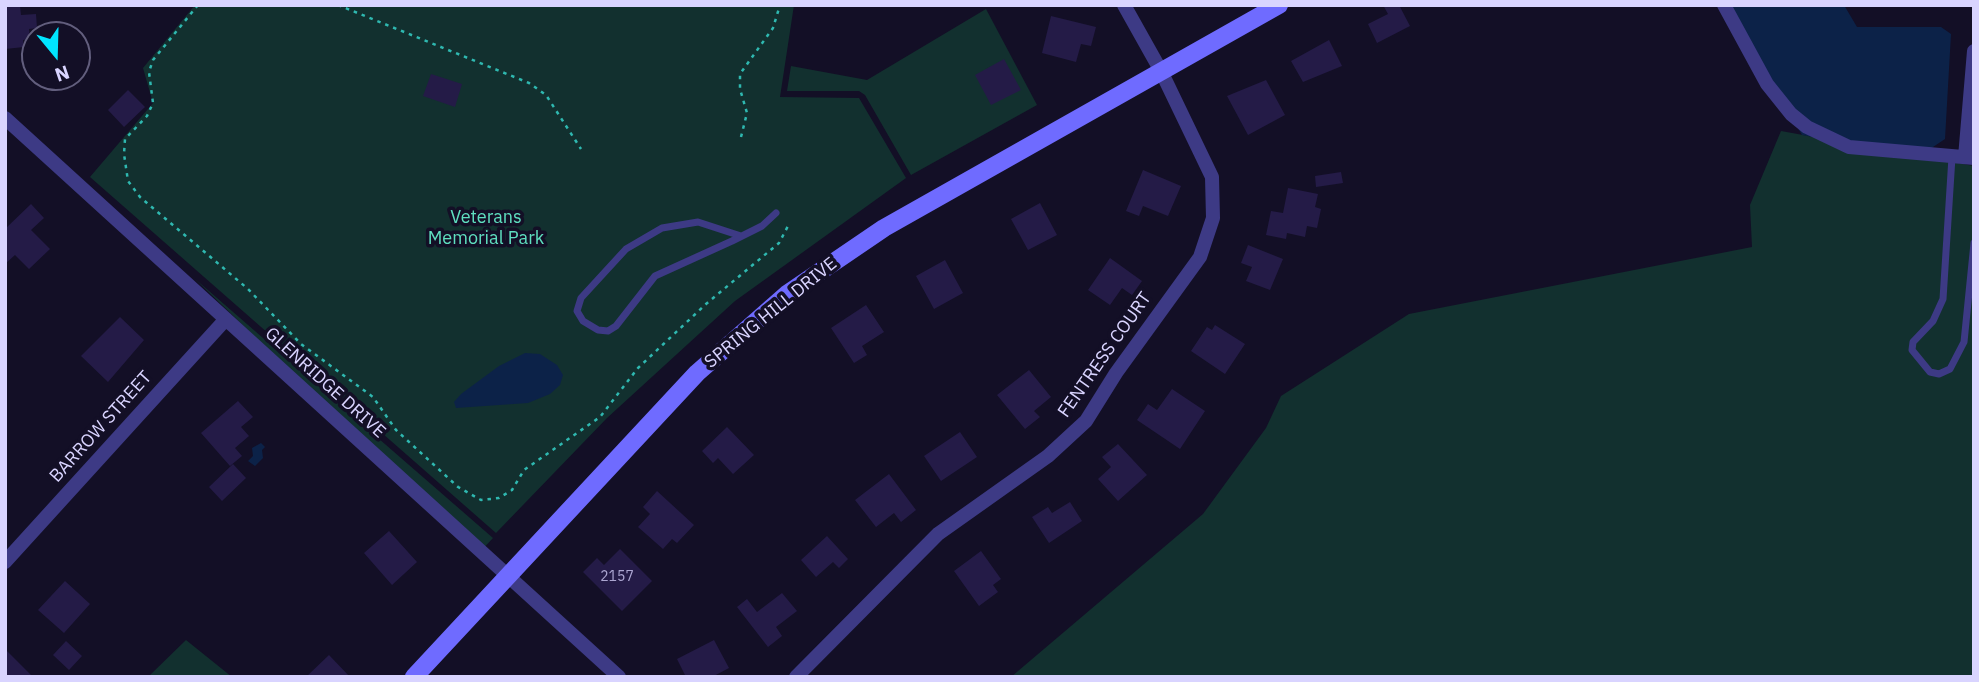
<!DOCTYPE html>
<html>
<head>
<meta charset="utf-8">
<style>
  body { margin:0 }
  #map { position:relative; width:1979px; height:682px; overflow:hidden; background:#130f26; font-family:"IBM Plex Sans",sans-serif }
  canvas { display:block }
  .frame { position:absolute; inset:0; border:7px solid #d9d4ff; pointer-events:none }
  .north { position:absolute; left:21px; top:21px; width:70px; height:70px; box-sizing:border-box; background:#130f26; border:2px solid #625e7d; border-radius:50%; rotate:161deg; font-size:19px; font-weight:700; line-height:28px; text-align:center; color:#d9d4ff }
  .north::after { content:''; display:block; margin:auto; width:24px; height:32px; background:#00e5ff; clip-path:polygon(50% 0,100% 100%,50% 72%,0 100%) }
</style>
</head>
<body>
<div id="map">
<canvas width="1979" height="682"></canvas>
<div class="frame"></div>
<div class="north">N</div>
</div>
<script>
const g = document.querySelector('canvas').getContext('2d');
g.lineJoin = 'round';
function paint(path, color) { g.fillStyle = color; g.fill(path, 'evenodd'); }
const shape = rows => new Path2D(rows.map(r => 'M' + r).join(''));
function stroke(path, color, width, dash) { g.strokeStyle = color; g.lineWidth = width; g.lineCap = dash ? 'butt' : 'round'; g.setLineDash(dash || []); g.stroke(path); }
function label(font, color, halo, rows, align = 'center') {
  g.font = font + ' "IBM Plex Sans",sans-serif'; g.lineWidth = 7; g.setLineDash([]); g.textBaseline = 'middle'; g.strokeStyle = halo; g.fillStyle = color; for (const [text, x, y, turn = 0] of rows) {
    g.save(); g.translate(x, y); g.rotate((+turn || 0) * Math.PI / 180); g.textAlign = isNaN(turn) ? turn : align; if (halo) g.strokeText(text, 0, 0); g.fillText(text, 0, 0); g.restore();
  }
}
const green = shape([
  [195,5,794,5,780,97,859,98,906,178,735,301,607,418,496,533,90,177,153,103,143,68],
  [986,9,1037,105,911,175,865,95,859,91,787,91,791,66,867,80],
  [1781,131,1974,166,1974,677,1011,677,1203,514,1266,428,1281,396,1409,314,1752,247,1750,205],
  [194,278,493,538,479,553],
  [186,640,232,677,148,677]
]);
const water = shape([
  [1724,5,1844,5,1857,27,1941,27,1951,34,1945,139,1918,157,1802,135],
  [525,353,540,354,557,365,563,375,560,385,550,394,528,403,456,408,454,402,461,394,499,366],
  [261,443,265,447,262,450,263,458,255,466,248,461,253,456,252,448]
]);
const building = shape([
  [1383,5,1399,5,1410,26,1377,43,1368,24,1388,14],
  [20,6,21,15,36,14,37,28,29,29,30,39,23,40,24,47,5,49,5,7],
  [1051,16,1096,27,1091,46,1081,44,1076,62,1042,53],
  [1329,40,1342,66,1303,82,1291,61],
  [1004,59,1021,90,991,105,975,75],
  [431,74,462,84,455,107,423,96],
  [1266,80,1285,115,1248,135,1227,96],
  [128,90,145,107,124,127,108,110],
  [1143,170,1181,186,1168,216,1143,206,1139,216,1126,211],
  [1341,172,1343,183,1316,187,1315,176],
  [1288,188,1318,194,1315,207,1321,209,1317,228,1307,226,1305,237,1287,233,1286,239,1266,235,1271,211,1283,213],
  [1040,203,1057,235,1028,250,1011,219],
  [31,204,44,218,31,230,50,249,29,269,15,255,5,264,5,229],
  [1248,245,1283,259,1270,290,1246,281,1252,267,1241,263],
  [1110,258,1142,281,1132,295,1122,288,1110,305,1088,290],
  [945,260,963,293,934,309,916,276],
  [866,305,884,332,862,346,867,355,854,363,831,328],
  [120,317,144,340,108,382,81,356],
  [1215,325,1245,344,1225,374,1191,351,1207,327,1212,330],
  [1029,370,1051,397,1034,411,1040,417,1025,429,997,395],
  [1172,389,1205,411,1180,449,1137,420,1148,404,1157,410],
  [238,401,253,417,241,427,249,436,235,448,242,456,230,466,201,433],
  [727,427,754,455,733,474,718,458,713,463,702,451],
  [960,432,977,457,941,481,924,456],
  [1118,444,1147,475,1118,501,1098,479,1111,467,1102,457],
  [233,464,246,478,222,501,209,487],
  [889,474,916,510,901,522,894,513,876,527,855,500],
  [657,491,694,525,677,543,672,539,663,549,638,527,650,514,643,507],
  [1070,502,1082,521,1049,543,1032,517,1048,507,1052,513],
  [389,531,417,562,392,585,364,553],
  [827,536,848,559,839,568,833,562,816,577,801,560],
  [620,549,652,581,622,611,583,572,597,558,604,565],
  [981,551,1001,579,993,585,998,592,979,606,954,571],
  [65,581,90,604,64,633,38,610],
  [782,593,797,611,776,627,782,636,768,647,737,607,747,599,757,612],
  [714,640,729,668,712,677,686,677,677,659],
  [66,641,82,656,69,670,53,655],
  [5,649,33,677,5,677],
  [329,655,350,677,306,677]
]);
const path = shape([
  [198,5,153,60,149,72,153,103,147,116,125,139,124,154,128,181,140,197,248,289,301,344,373,397,396,430,458,487,481,500,499,498,512,490,524,470,600,417,638,368,706,304,779,243,788,226],
  [338,5,529,83,546,95,581,149],
  [741,137,747,113,740,89,740,74,773,28,780,5]
]);
const lane = shape([
  [1952,157,1943,299,1933,321,1913,342,1912,350,1930,372,1939,374,1950,369,1964,342,1974,243],
  [741,236,698,222,662,228,626,249,581,298,577,311,583,321,598,330,608,331,616,326,655,276,732,241,762,226,776,213]
]);
const street = shape([
  [1724,5,1767,84,1791,114,1807,127,1849,147,1974,158],
  [5,118,619,677],
  [1965,157,1974,51],
  [5,562,226,319],
  [796,677,938,534,1048,456,1086,421,1116,373,1200,257,1213,218,1212,177,1161,71,1124,5]
]);
const secondary = shape([
  [414,677,697,373,787,294,884,228,1279,5]
]);
const numberNames = [
  ["2157",617,577]
];
const parkNames = [
  ["Veterans",486,218],
  ["Memorial Park",486,239]
];
const streetNames = [
  ["SPRING HILL DRIVE",771,313,-39],
  ["FENTRESS COURT",1105,355,-55],
  ["GLENRIDGE DRIVE",325,383,42],
  ["BARROW STREET",101,427,-48]
];
paint(green, '#12302f');
paint(water, '#0c2248');
paint(building, '#241b47');
stroke(path, '#2fb8b0', 2.5, [3.5, 5]);
stroke(lane, '#3d3a85', 7);
stroke(street, '#3d3a85', 14);
stroke(secondary, '#6f6bff', 18);
label('14px', '#aca6d1', null, numberNames);
label('18px', '#5fe0c0', '#130f26', parkNames);
label('18px', '#d9d4ff', '#130f26', streetNames);
</script>
</body>
</html>
